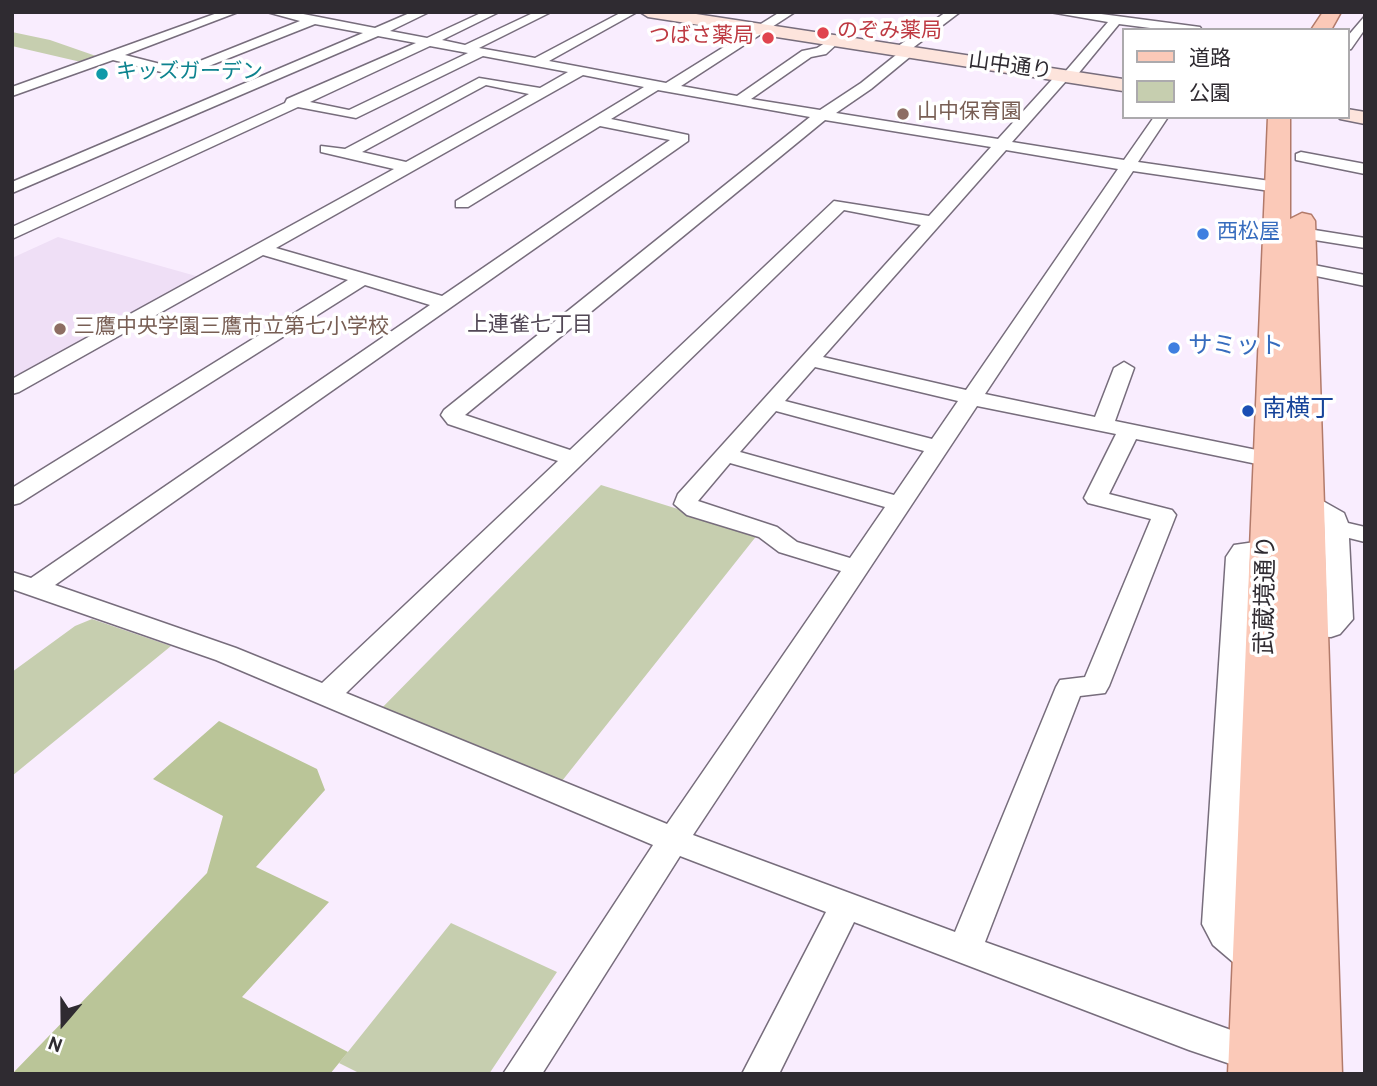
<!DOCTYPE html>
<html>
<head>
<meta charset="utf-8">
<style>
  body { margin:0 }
  #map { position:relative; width:1377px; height:1086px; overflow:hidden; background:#f9edfe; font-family:Overpass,"Noto Sans JP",sans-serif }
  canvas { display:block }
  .frame { position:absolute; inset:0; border:14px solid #2f2b31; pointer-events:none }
  .legend { position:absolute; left:1122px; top:28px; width:228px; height:91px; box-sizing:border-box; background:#fff; border:2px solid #acaaad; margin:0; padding:9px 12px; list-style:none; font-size:21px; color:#2f2b31 }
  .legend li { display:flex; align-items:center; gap:14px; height:35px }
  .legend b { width:35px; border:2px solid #acaaad }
  .north { position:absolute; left:28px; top:988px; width:70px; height:70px; -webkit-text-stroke:5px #fff; paint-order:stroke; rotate:200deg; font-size:19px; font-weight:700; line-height:28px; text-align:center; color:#2f2b31 }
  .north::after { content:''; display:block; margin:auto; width:24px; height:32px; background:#2f2b31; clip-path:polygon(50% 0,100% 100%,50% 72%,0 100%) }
</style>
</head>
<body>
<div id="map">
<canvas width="1377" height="1086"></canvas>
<div class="frame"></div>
<ul class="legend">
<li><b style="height:9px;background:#fbc9b8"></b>道路</li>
<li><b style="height:19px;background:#c6ceaf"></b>公園</li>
</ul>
<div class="north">N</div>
</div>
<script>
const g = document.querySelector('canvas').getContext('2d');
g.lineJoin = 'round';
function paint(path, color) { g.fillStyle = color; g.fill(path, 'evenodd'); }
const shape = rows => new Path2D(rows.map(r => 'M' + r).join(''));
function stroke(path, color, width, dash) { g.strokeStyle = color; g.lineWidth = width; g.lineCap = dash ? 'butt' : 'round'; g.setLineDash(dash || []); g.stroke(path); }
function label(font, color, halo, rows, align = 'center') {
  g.font = font + ' Overpass,"Noto Sans JP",sans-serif'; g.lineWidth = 7; g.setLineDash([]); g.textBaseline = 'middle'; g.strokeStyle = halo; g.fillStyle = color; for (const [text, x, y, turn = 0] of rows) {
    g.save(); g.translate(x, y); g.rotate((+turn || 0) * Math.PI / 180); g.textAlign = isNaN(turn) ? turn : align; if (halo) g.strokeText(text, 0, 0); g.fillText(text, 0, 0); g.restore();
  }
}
const built = shape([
  [58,237,203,278,12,381,12,258]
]);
const green = shape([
  [12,32,50,40,96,56,81,62,12,46],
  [601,485,758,534,558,786,375,715],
  [92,619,171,646,12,776,12,672,75,626],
  [451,923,557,972,489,1074,361,1074,339,1063]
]);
const forest = shape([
  [219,721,317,769,325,790,256,867,329,902,242,997,348,1052,330,1074,12,1074,207,873,223,816,153,779]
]);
const street = shape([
  [220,12,238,12,125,55,180,69,300,21,267,12,293,12,375,28,412,12,429,12,390,31,427,38,483,12,499,12,442,40,465,45,535,12,551,12,479,48,535,58,622,12,637,12,549,61,666,83,780,12,795,12,681,86,737,96,802,51,817,48,833,38,839,42,826,54,811,57,751,99,820,110,861,83,896,55,894,49,946,12,960,12,910,50,911,56,871,89,836,113,998,139,1058,73,1065,72,1108,22,1050,12,1086,12,1200,27,1202,30,1166,30,1119,24,1073,80,1066,81,1012,142,1124,160,1154,117,1168,117,1138,162,1277,182,1285,187,1277,192,1133,171,985,394,1095,417,1114,368,1124,362,1134,368,1115,421,1286,456,1297,463,1286,470,1136,439,1109,494,1172,510,1176,515,1109,686,1105,693,1080,696,985,942,1270,1044,1275,1056,1270,1068,1257,1073,1189,1050,854,922,779,1074,742,1074,826,912,680,856,542,1074,503,1074,653,845,216,660,12,589,12,572,31,578,430,305,365,285,20,503,12,505,12,488,348,280,263,255,19,392,12,394,12,379,394,169,321,152,321,146,345,149,479,78,540,88,568,72,483,56,356,118,298,107,12,239,12,227,285,103,287,99,416,43,378,36,12,193,12,182,363,33,315,24,181,77,113,60,12,96,12,87,220,12],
  [430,46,468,53,349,110,310,102,430,46],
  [583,75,644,87,456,201,456,207,468,207,600,126,670,140,442,296,276,248,583,75],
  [486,85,529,94,406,162,362,152,486,85],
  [658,90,810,117,444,410,441,415,448,424,558,461,322,683,236,648,55,585,688,141,688,135,611,119,658,90],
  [825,120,991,147,929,216,834,201,570,450,465,415,825,120],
  [1006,150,1118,169,966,390,823,357,1006,150],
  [844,210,921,225,678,494,674,504,687,515,759,537,779,552,841,571,667,824,346,693,844,210],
  [815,367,958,401,932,439,785,401,815,367],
  [977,406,1116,434,1084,498,1088,503,1151,519,1085,677,1060,680,1056,687,955,932,693,835,977,406],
  [776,411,924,451,894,495,740,452,776,411],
  [730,463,885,507,850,558,797,542,777,527,698,501,730,463],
  [1365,16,1365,29,1351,49,1347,50,1347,37,1365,16],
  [1301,152,1365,164,1365,174,1296,160,1296,154,1301,152],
  [1302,228,1365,238,1365,248,1296,237,1293,233,1302,228],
  [1283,259,1365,275,1365,286,1277,268,1274,264,1283,259],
  [1305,491,1344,513,1348,523,1365,527,1365,542,1349,538,1353,619,1340,634,1331,637,1307,636,1298,633,1294,627,1298,621,1327,617,1324,521,1293,498,1297,493,1305,491],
  [1269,540,1278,542,1281,547,1278,552,1250,557,1236,923,1271,954,1276,964,1271,974,1259,979,1247,974,1213,945,1202,924,1226,557,1234,545,1269,540]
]);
const secondary = shape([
  [640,12,683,12,1123,79,1123,91,648,17,640,12],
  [1347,109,1365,112,1365,124,1340,119,1338,117,1347,117,1347,109]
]);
const primary = shape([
  [1323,12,1341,12,1331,30,1311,30,1323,12],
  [1268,117,1290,117,1290,219,1302,213,1311,215,1315,221,1342,1074,1228,1074,1268,117]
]);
const markers = [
  [823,33,7,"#e0444e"],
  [768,38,7,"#e0444e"],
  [102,74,7,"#0f9aa8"],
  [903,114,7,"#8d6e63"],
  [1203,234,7,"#3f7fe0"],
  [60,329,7,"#8d6e63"],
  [1174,348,7,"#3f7fe0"],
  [1248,411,7,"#1a4fb4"]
];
const farHealthnames = [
  ["のぞみ薬局",837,33],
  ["つばさ薬局",754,38,"right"]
];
const farStreetnames = [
  ["山中通り",1010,68,8]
];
const farCulturenames = [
  ["キッズガーデン",116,74]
];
const farEducationnames = [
  ["山中保育園",917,114],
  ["三鷹中央学園三鷹市立第七小学校",74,329]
];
const farShopnames = [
  ["西松屋",1217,234]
];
const farNeighbourhoodnames = [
  ["上連雀七丁目",530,327]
];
const shopNames = [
  ["サミット",1188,348]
];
const transitNames = [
  ["南横丁",1262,411]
];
const streetNames = [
  ["武蔵境通り",1268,595,-89]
];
paint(built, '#efdff6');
paint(green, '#c6ceaf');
paint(forest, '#bac598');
stroke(street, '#776d7c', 3);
stroke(secondary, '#776d7c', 3);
stroke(primary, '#b27a6a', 3);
paint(street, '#fff');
paint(secondary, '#fde4dc');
paint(primary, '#fbc9b8');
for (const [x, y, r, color] of markers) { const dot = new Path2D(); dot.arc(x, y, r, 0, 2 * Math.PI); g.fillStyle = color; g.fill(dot); stroke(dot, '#fff', 2.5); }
label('21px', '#be3a42', '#fff', farHealthnames, 'left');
label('21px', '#2f2b31', '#fff', farStreetnames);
label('21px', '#0d838f', '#fff', farCulturenames, 'left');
label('21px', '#785e54', '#fff', farEducationnames, 'left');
label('21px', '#366cbe', '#fff', farShopnames, 'left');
label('21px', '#524856', '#fff', farNeighbourhoodnames);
label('24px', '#366cbe', '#fff', shopNames, 'left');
label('24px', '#164399', '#fff', transitNames, 'left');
label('24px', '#2f2b31', '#fff', streetNames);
</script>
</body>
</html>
